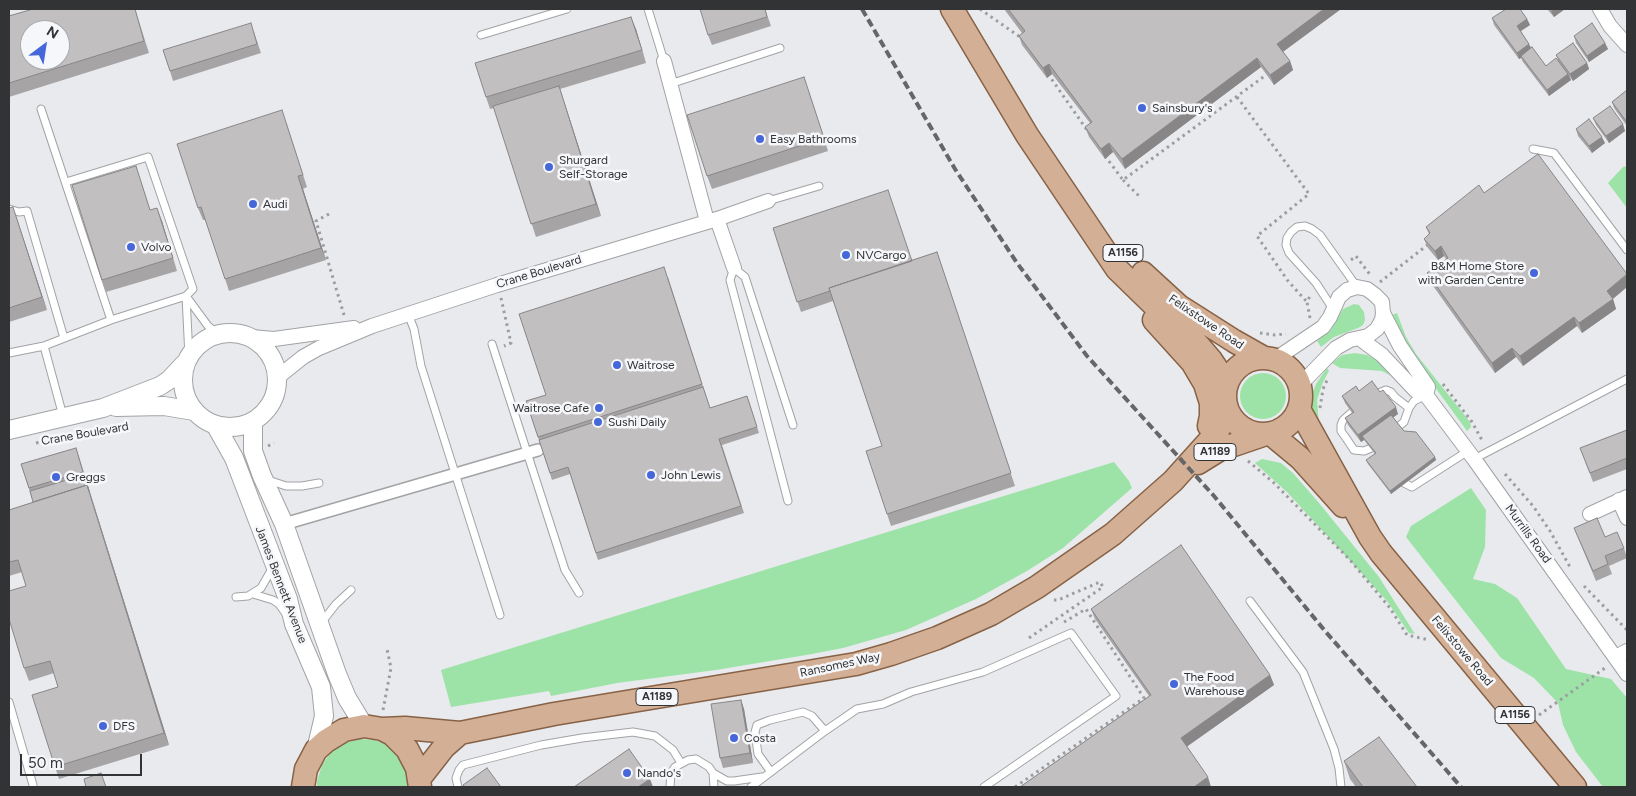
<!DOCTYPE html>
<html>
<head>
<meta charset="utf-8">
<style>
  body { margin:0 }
  #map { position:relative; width:1636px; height:796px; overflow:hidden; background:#e8eaed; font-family:Figtree,sans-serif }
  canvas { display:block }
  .frame { position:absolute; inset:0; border:10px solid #323334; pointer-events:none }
  .north { position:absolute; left:20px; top:20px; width:50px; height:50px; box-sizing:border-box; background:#f6f7fa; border:1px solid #a8a9ab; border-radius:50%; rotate:31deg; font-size:14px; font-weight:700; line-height:20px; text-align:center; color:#323334 }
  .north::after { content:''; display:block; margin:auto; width:18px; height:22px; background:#4567d9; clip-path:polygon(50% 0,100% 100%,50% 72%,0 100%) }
  .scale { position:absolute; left:20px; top:754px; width:122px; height:22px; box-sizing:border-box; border:2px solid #323334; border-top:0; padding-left:6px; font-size:15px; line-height:18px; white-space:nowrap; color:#323334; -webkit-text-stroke:4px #f6f7fa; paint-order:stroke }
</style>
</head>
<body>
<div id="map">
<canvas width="1636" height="796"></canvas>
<div class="frame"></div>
<div class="north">N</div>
<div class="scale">50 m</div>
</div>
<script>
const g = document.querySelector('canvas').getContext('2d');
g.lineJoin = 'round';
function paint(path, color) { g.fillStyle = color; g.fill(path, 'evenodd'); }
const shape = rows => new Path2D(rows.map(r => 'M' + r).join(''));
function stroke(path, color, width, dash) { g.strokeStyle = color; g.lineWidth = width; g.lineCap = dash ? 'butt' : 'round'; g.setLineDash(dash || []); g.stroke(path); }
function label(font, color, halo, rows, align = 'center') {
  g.font = font + ' Figtree,sans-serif'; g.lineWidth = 5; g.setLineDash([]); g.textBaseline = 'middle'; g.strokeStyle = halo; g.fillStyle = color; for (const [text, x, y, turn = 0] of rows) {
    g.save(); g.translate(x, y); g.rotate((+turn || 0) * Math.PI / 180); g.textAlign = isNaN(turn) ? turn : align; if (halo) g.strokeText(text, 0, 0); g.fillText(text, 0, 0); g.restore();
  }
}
const green = shape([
  [1627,166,1627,208,1608,183,1623,167],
  [1354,304,1359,305,1364,312,1365,320,1363,325,1358,328,1334,337,1321,347,1317,341,1331,330,1343,309],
  [1397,313,1406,337,1416,354,1470,422,1471,427,1467,431,1410,353,1395,324,1392,315],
  [1355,353,1367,355,1378,361,1399,380,1382,371,1340,368,1332,363,1342,355],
  [1327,368,1329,371,1323,382,1317,400,1319,424,1311,408,1311,397,1316,384],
  '1240 396a23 23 0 1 1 46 0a23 23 0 1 1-46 0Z',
  [1262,459,1281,463,1293,473,1319,503,1379,577,1415,634,1409,633,1387,601,1287,492,1255,463],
  [1114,462,1129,481,1132,488,1063,548,1027,571,976,599,906,630,843,648,812,654,716,670,617,683,551,696,549,691,451,707,441,670],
  [1471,488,1486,510,1485,547,1473,579,1495,584,1517,598,1566,669,1611,679,1627,698,1627,787,1603,787,1576,752,1563,725,1558,703,1534,678,1501,658,1406,537,1411,526],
  [360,739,375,740,389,746,401,756,412,787,317,787,317,781,322,765,331,752,344,743]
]);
const path = shape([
  [980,9,1020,37],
  [1048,74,1087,130],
  [1237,97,1309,194,1257,236,1288,281,1307,302],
  [1105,156,1123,180,1266,75],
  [1123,180,1140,197],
  [329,214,316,221,344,315],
  [1351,260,1356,256,1371,276],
  [1380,282,1430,243],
  [501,298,511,343,504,346],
  [1310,318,1307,302,1311,294],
  [1260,333,1275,335,1286,334],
  [1443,384,1472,422,1483,442],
  [1320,408,1323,389,1328,378],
  [36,443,131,425],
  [268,446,274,443],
  [1248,461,1273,482,1350,560,1390,608,1407,635,1429,640],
  [1505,474,1533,506,1550,531,1570,567],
  [1584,586,1627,630],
  [1029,638,1103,587,1100,582,1058,600,1053,600],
  [383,710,391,668,387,649],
  [1539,715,1605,668],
  [1015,787,1144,698,1086,609,1064,622]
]);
const service = shape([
  [648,9,664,61],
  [481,35,567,9],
  [670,84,780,48],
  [41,109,111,320],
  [1533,149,1554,153,1627,250],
  [768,201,819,186],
  [9,209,19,212,27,211,64,338],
  [186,296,189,357],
  [186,296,208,326,218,334],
  [1333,309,1316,283,1289,253,1286,245,1287,238,1291,232,1297,227,1305,226,1312,229,1320,235,1357,287],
  [408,314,414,329,421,366,500,615],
  [492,344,565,570,579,593],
  [44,346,63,416],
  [9,353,44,346,111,320,186,296,193,289,148,157,66,182],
  [1379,393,1386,390,1391,392,1395,397,1409,408],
  [1352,412,1343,420,1341,425,1341,431,1346,438,1354,450,1364,451,1376,446],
  [1393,431,1404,422,1409,408,1414,401,1426,395],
  [1474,459,1627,379],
  [1400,478,1404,483,1412,487,1468,451],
  [268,480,286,486,302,486,319,483],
  [788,501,730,280,734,268,745,277,793,425],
  [253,594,273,600,279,604,286,614],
  [236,597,248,596,261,588,273,567],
  [1250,601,1303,672,1334,749,1339,768,1341,787],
  [321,623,336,604,351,590],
  [9,702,33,785],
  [771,772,758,754,755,732,757,725,770,720,803,712,812,716,825,731],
  [713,773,727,781,734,781,762,777],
  [458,787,456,778,459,770,463,765,541,745,582,738,633,732,655,736,673,750,681,763],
  [670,787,671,773,675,767,688,760,696,759,709,767,713,773,714,787],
  [751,787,825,731,857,709,883,704,911,692,983,672,1071,633,1116,696,984,787]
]);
const pedestrian = shape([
  [284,524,538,450]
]);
const minor = shape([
  [1600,9,1610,26,1627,45],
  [664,61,707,221],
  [717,219,734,268],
  [1383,313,1400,346,1428,387,1426,395],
  [251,337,274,339,354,328],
  [1359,338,1382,355,1416,391,1426,395,1474,459,1627,674],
  [1274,360,1323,327,1330,317,1339,297,1347,290,1357,287,1367,289,1375,295,1382,302,1383,313,1382,320,1377,329,1368,336,1350,340,1336,348,1300,385],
  [278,377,303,357,319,348,372,326,497,285,717,219,768,201],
  [1619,500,1627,518],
  [1590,514,1627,497],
  [1616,657,1627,651]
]);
const tertiary = shape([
  '183 380a47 47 0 1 1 94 0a47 47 0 1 1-94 0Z',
  [116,407,164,406,194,411],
  [253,422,253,451,262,476,284,524,337,674,347,698,364,726],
  [216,426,234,458,288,599,294,624,321,687,324,716,316,750],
  [9,430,103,408,160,386,169,380,185,363]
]);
const primary = shape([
  [952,9,1027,135,1117,269,1156,307,1186,331,1211,360,1227,384],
  [1143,273,1179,306,1234,341,1264,358],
  [1154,320,1192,362,1205,384,1211,403,1211,416,1209,426],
  '1225 396a38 38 0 1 1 76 0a38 38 0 1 1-76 0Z',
  [1299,409,1370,537,1381,553,1575,787],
  [1271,434,1300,458,1343,506],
  [1198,463,1219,450,1263,435],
  [382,729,405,728,460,733,554,714,856,664,891,654,937,638,991,614,1037,587,1113,534,1173,481,1218,431,1227,410],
  [419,779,444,747,460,733],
  [303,787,306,769,316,750,326,741,344,730,364,726,382,729,392,734,407,749,417,768,420,787]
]);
const rail = shape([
  [862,9,955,169,1017,263,1087,356,1214,496,1325,631,1461,787]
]);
const wall = shape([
  [33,9,135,9,149,53,9,97,9,16],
  [765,9,771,26,712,45,708,35],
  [1004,9,1341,9,1283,52,1290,61,1293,70,1274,85,1261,67,1125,169,1113,152,1105,159,1089,137,1085,127,1090,123,1052,74,1047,78,1022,45,1019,36,1022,33],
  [1547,9,1565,9,1554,17],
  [1492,18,1527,19,1530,25,1521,31,1531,48,1546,66,1558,60,1556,55,1587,63,1589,69,1573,81,1569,76,1571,80,1549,96,1523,62,1521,58,1519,59,1494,25],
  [636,29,646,63,560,89,601,216,536,237,494,108,490,109,486,97],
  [254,32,261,53,173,81,170,71],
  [1574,36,1605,43,1608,49,1589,62,1576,43],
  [808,89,828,151,712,189,707,176],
  [1627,90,1627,126,1614,108,1612,102],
  [1593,118,1625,131,1609,143,1596,125],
  [286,122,307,187,303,189,326,260,229,291,206,220,203,220,198,208],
  [1576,129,1605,143,1592,153,1578,136],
  [136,166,150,210,162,221,177,271,106,292,102,280],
  [1484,193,1627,287,1613,299,1616,309,1582,333,1577,326,1523,366,1516,357,1495,373,1431,283,1427,273,1446,259,1444,256,1438,260,1428,248,1424,239,1429,234,1426,227],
  [9,208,17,219,47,310,9,322],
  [773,228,912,260,937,252,1015,486,891,526,887,514,882,446,833,301,801,312],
  [668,277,710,408,747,396,759,433,722,445,744,513,598,560,570,474,552,480,526,401,546,395],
  [1359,391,1398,414,1393,417,1404,431,1435,457,1436,460,1391,494,1368,464,1366,460,1375,454,1364,440,1361,442,1348,425,1345,418,1352,413,1345,403,1342,396],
  [1627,430,1627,469,1593,482,1580,448],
  [76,448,169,745,59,779,55,767,58,687,54,673,29,681,24,668,26,586,22,572,9,576,9,510,33,502,21,464],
  [1574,528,1605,537,1624,548,1627,558,1609,566,1612,574,1596,581],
  [1091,609,1270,675,1274,685,1187,746,1211,787,1020,787,1149,696,1095,619],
  [741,700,744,709,753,763,723,768,720,758],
  [1344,761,1417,787,1356,787,1350,779]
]);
const shadedWall = shape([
  [1324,9,1341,9,1281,53,1277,44],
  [1554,9,1565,9,1554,17,1551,11],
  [631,17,636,29,646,63,642,50],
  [1527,19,1530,25,1519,32,1517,26],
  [1605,43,1608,49,1589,62,1587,56],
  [1529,44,1532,50,1521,56,1521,58,1519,59,1517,53],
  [1257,58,1261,67,1125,169,1122,159],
  [1290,61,1293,70,1274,85,1270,75],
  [1587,63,1589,69,1573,81,1570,74],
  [1049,64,1052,74,1047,78,1043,68],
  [1568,74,1571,80,1549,96,1547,90],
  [559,86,563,98,601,216,596,204],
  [1623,124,1625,131,1609,143,1606,136],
  [1602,137,1605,143,1592,153,1589,146],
  [1109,143,1113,152,1105,159,1101,149],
  [298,176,303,189,326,260,321,248],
  [13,207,17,219,47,310,42,297],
  [157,208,162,221,177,271,173,258],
  [1441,246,1444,256,1438,260,1435,251],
  [1627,274,1627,287,1610,301,1607,291],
  [1613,299,1616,309,1582,333,1579,323],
  [1574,317,1577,326,1523,366,1520,356],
  [1512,348,1516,357,1495,373,1492,363],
  [1396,407,1398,414,1364,439,1362,436,1364,440,1361,442,1358,435],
  [76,448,79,457,169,745,164,733],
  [1435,457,1436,460,1391,494,1390,491],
  [1270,675,1274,685,1185,748,1181,738],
  [741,700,744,709,753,763,750,753],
  [1208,777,1211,787,1194,787],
  [650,779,653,787,638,787]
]);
const building = shape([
  [33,9,135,9,144,41,9,83,9,16,33,9],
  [30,30,60,30,60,60,30,60,30,30],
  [700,9,765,9,767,17,708,35,700,9],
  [1008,9,1324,9,1277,44,1290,61,1270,75,1257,58,1122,159,1109,143,1101,149,1085,127,1092,122,1049,64,1043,68,1019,36,1025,31,1008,9],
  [1506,9,1520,9,1527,19,1517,26,1529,44,1517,53,1492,18,1506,9],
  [631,17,642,50,486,97,475,63,631,17],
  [251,23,257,44,170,71,163,50,251,23],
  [1592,23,1605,43,1587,56,1574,36,1592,23],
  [1573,43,1587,63,1570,74,1556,55,1573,43],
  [1532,47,1546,66,1556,58,1568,74,1547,90,1521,56,1532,47],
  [804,77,824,138,707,176,687,115,804,77],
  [559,86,596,204,531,224,493,106,559,86],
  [1627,90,1627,120,1626,121,1612,102,1627,90],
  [1610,106,1623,124,1606,136,1593,118,1610,106],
  [282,110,303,175,298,176,321,248,225,279,201,207,198,208,177,144,282,110],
  [1589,119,1602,137,1589,146,1576,129,1589,119],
  [1538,154,1627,274,1607,291,1613,299,1579,323,1574,317,1520,356,1512,348,1492,363,1427,273,1448,258,1441,246,1435,251,1424,239,1430,233,1426,227,1479,185,1484,193,1538,154],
  [136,166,150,210,157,208,173,258,102,280,72,185,136,166],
  [888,190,912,261,829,288,830,291,797,302,773,228,888,190],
  [13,207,42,297,9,308,9,208,13,207],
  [937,252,1011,473,887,514,866,451,882,446,829,288,937,252],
  [664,267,702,384,538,437,526,401,546,395,519,314,664,267],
  [1372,381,1380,392,1383,390,1396,407,1358,435,1345,418,1354,412,1342,396,1356,386,1359,391,1372,381],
  [703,387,710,408,747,396,757,427,719,439,741,506,596,553,568,467,550,473,539,440,703,387],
  [1391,415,1404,431,1416,432,1435,457,1390,491,1366,460,1376,453,1362,436,1391,415],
  [1627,430,1627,458,1590,473,1580,448,1627,430],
  [76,448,83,472,29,488,21,464,76,448],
  [84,475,89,491,87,485,33,502,30,491,84,475],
  [87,485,164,733,55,767,32,695,58,687,50,661,24,668,9,619,9,591,26,586,18,560,9,562,9,510,87,485],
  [1597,518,1605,537,1617,532,1624,548,1605,556,1608,564,1593,571,1574,528,1597,518],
  [1181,545,1270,675,1181,738,1208,777,1194,787,1020,787,1151,695,1091,609,1181,545],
  [741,700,750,753,720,758,711,704,741,700],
  [1379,737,1417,787,1363,787,1344,761,1379,737],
  [629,749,650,779,638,787,574,787,629,749],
  [487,768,501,787,464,787,463,785,487,768],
  [101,773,106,787,86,787,84,779,101,773]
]);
const markers = [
  [1142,108,5,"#4567d9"],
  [760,139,5,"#4567d9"],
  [549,167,5,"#4567d9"],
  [253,204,5,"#4567d9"],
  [131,247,5,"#4567d9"],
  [846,255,5,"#4567d9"],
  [1534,273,5,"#4567d9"],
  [617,365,5,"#4567d9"],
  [599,408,5,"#4567d9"],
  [598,422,5,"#4567d9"],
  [651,475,5,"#4567d9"],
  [56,477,5,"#4567d9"],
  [1174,684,5,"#4567d9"],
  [103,726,5,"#4567d9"],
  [734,738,5,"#4567d9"],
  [627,773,5,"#4567d9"]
];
const shields = [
  [1123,253,40],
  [1215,452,42],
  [657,697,42],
  [1515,715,40]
];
const shieldNames = [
  ["A1156",1123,253],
  ["A1189",1215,452],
  ["A1189",657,697],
  ["A1156",1515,715]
];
const poiNames = [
  ["Sainsbury's",1152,108],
  ["Easy Bathrooms",770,139],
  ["Shurgard",559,160],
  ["Self-Storage",559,174],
  ["Audi",263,204],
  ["Volvo",141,247],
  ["NVCargo",856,255],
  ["B&M Home Store",1524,266,"right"],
  ["with Garden Centre",1524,280,"right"],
  ["Waitrose",627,365],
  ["Waitrose Cafe",589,408,"right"],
  ["Sushi Daily",608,422],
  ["John Lewis",661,475],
  ["Greggs",66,477],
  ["The Food",1184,677],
  ["Warehouse",1184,691],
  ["DFS",113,726],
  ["Costa",744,738],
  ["Nando's",637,773]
];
const streetNames = [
  ["Crane Boulevard",539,272,-17],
  ["Felixstowe Road",1206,322,34],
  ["Crane Boulevard",85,434,-10],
  ["Murrills Road",1528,534,54],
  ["James Bennett Avenue",281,585,69],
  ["Felixstowe Road",1462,651,50],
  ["Ransomes Way",840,665,-12]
];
paint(green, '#9de3a8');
stroke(service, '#a1a3a5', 9);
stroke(pedestrian, '#a1a3a5', 14);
stroke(minor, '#a1a3a5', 16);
stroke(tertiary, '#a1a3a5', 20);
stroke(primary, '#886246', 25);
stroke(path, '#9b9d9f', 3, [2.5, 4]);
stroke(service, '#fff', 7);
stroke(pedestrian, '#fff', 11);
stroke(minor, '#fff', 14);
stroke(tertiary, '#fff', 18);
stroke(primary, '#d3b095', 22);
stroke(rail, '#646667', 4, [8, 4]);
paint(wall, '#a7a4a6');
paint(shadedWall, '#888687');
paint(building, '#c2bfc1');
stroke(building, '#888687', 1);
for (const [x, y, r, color] of markers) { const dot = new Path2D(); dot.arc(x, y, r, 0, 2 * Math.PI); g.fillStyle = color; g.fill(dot); stroke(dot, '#f6f7fa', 2); }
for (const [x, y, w] of shields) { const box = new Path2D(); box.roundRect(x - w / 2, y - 8.5, w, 17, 4); g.fillStyle = '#f6f7fa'; g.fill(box); stroke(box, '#323334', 1); }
label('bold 11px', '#323334', null, shieldNames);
label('12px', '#323334', '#f6f7fa', poiNames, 'left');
label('12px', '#323334', '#f6f7fa', streetNames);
</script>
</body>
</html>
